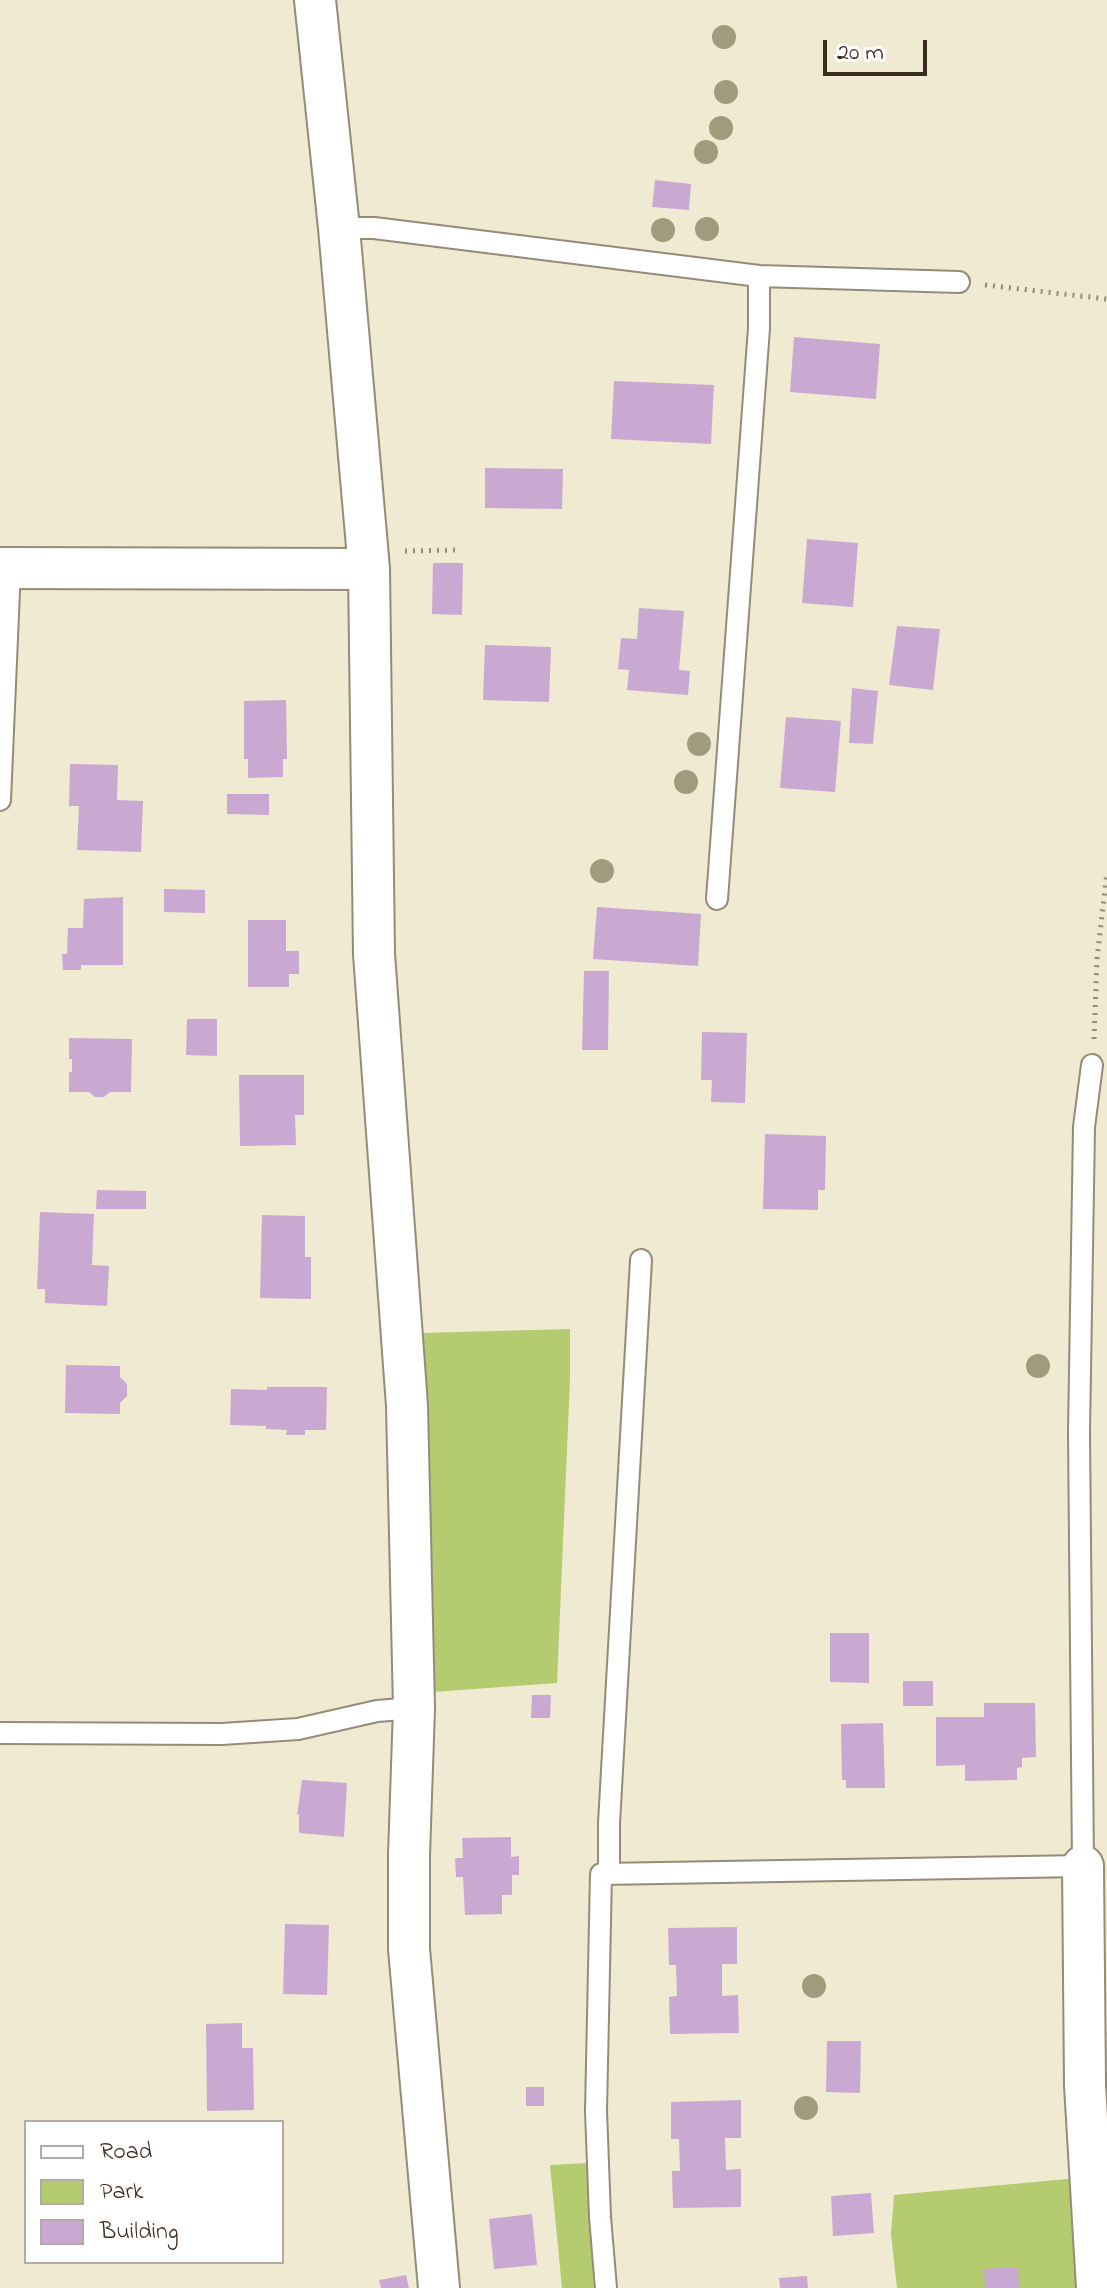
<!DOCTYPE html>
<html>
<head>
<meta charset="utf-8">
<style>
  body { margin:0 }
  #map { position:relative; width:1107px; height:2288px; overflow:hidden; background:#f0ead2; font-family:"Indie Flower",sans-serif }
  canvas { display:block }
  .legend { position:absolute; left:24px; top:2120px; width:260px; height:144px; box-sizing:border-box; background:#fff; border:2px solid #b1aaa5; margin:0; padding:10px 14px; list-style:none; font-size:24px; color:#3b2a1e }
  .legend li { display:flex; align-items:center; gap:16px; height:40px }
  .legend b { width:40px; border:2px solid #b1aaa5 }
  .scale { position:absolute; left:823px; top:40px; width:104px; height:36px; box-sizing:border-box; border:4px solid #3b2a1e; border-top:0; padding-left:10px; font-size:24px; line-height:28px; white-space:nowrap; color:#3b2a1e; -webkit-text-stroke:6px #fff; paint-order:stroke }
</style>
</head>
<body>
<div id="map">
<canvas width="1107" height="2288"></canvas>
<ul class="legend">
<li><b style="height:10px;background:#fff"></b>Road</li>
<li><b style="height:22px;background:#b4cb70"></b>Park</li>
<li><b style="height:22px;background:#c9a9d1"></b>Building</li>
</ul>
<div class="scale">20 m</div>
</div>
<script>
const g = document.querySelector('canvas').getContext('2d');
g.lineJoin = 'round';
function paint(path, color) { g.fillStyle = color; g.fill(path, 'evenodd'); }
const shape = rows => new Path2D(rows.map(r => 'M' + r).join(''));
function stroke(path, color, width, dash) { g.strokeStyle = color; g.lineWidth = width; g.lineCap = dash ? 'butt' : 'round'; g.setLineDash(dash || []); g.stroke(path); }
const green = shape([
  [570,1329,570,1379,557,1683,433,1692,421,1333],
  [587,2163,594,2288,562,2288,550,2165],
  [1078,2178,1086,2288,897,2288,891,2234,894,2195]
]);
const building = shape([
  [655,180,691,184,689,210,652,207],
  [794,337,880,344,876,399,790,392],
  [614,381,714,385,711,444,611,439],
  [485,468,563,469,562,509,485,508],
  [807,539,858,543,853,607,802,603],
  [433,563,463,563,462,615,432,614],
  [639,608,684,611,679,670,690,671,688,695,627,690,629,670,618,669,621,638,637,639],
  [897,626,940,629,933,690,889,685],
  [485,645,551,647,549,702,483,700],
  [852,688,878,691,873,744,849,743],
  [286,700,287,759,283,759,283,777,248,778,248,759,244,759,244,701],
  [786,717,841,721,835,792,780,788],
  [70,764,118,765,117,800,143,801,141,852,77,850,79,806,69,806],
  [227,794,269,794,269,815,227,814],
  [164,889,205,890,205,913,164,912],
  [123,897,123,965,81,965,81,970,63,970,62,954,67,954,68,928,83,928,84,899],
  [597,907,701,914,698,966,593,959],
  [248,920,286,920,286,951,299,951,299,974,289,974,289,987,248,987],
  [584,971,609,971,608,1050,582,1050],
  [187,1019,217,1019,217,1056,186,1055],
  [702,1032,747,1033,745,1103,711,1102,712,1080,701,1080],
  [69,1038,132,1039,131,1092,110,1092,104,1097,95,1097,89,1092,69,1092,69,1072,72,1072,72,1059,69,1059],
  [239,1075,304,1075,304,1115,295,1115,296,1145,240,1146],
  [765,1134,826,1136,825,1190,818,1190,818,1210,763,1209],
  [97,1190,146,1191,146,1209,96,1209],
  [40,1212,94,1214,92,1265,109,1266,107,1306,45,1303,45,1289,37,1289],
  [262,1215,305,1216,305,1257,311,1257,311,1299,260,1298],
  [66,1365,120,1366,120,1377,127,1384,127,1396,120,1403,120,1414,65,1413],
  [267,1387,327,1387,326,1430,305,1430,305,1435,286,1435,287,1430,266,1429,266,1426,230,1425,231,1389,267,1390],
  [830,1633,869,1633,869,1683,830,1682],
  [903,1681,933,1681,933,1706,903,1706],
  [532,1695,551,1695,550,1718,531,1718],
  [984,1703,1035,1703,1036,1757,1022,1758,1022,1767,1017,1768,1017,1780,965,1781,965,1765,936,1766,936,1717,984,1717],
  [883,1723,885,1788,846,1788,846,1780,842,1780,841,1724],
  [302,1780,347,1783,344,1837,299,1833,299,1814,297,1815],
  [511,1837,511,1857,519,1856,519,1875,512,1875,512,1895,502,1895,502,1914,465,1915,463,1877,456,1877,455,1858,463,1858,462,1838],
  [285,1924,329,1925,327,1995,283,1994],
  [737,1927,737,1964,722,1964,722,1996,738,1995,739,2033,670,2034,669,1997,677,1996,676,1965,669,1965,668,1928],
  [242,2023,242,2048,253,2048,254,2110,207,2111,206,2024],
  [827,2041,861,2041,860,2093,826,2092],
  [526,2087,544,2087,544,2106,526,2106],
  [741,2100,741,2138,725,2138,726,2170,741,2169,741,2207,673,2208,672,2171,680,2171,679,2139,671,2139,671,2102],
  [871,2193,874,2233,833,2236,831,2196],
  [532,2214,537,2265,494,2269,489,2219],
  [1018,2267,1019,2288,985,2288,984,2269],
  [406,2275,409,2288,381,2288,379,2280],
  [807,2276,808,2288,780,2288,779,2278]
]);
const path = shape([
  [985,285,1107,299],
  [405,551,456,550],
  [1094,1039,1097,959,1107,872]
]);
const lane = shape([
  [339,228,374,228,759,276,959,282],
  [0,800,10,568],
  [717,899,759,328,759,276],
  [0,1733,222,1734,298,1729,377,1711,414,1708],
  [609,1874,609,1823,641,1260],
  [606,2288,600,2217,596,2111,601,1874,1083,1866,1079,1432,1084,1127,1092,1065]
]);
const street = shape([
  [315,0,339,228,369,569,374,954,407,1406,414,1708,409,1855,409,1949,439,2288],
  [0,568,369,569],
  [1083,1866,1085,2085,1097,2288]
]);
const trees = [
  [724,37],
  [726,92],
  [721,128],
  [706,152],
  [707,229],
  [663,230],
  [699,744],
  [686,782],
  [602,871],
  [1038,1366],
  [814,1986],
  [806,2108]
];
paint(green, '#b4cb70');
paint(building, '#c9a9d1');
stroke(lane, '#968a78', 24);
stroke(street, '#968a78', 44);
stroke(path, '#968a78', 5, [2, 6]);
stroke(lane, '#fff', 20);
stroke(street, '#fff', 40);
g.fillStyle = '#a09b7d';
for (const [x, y] of trees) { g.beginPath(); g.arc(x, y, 12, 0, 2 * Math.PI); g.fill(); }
</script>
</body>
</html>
